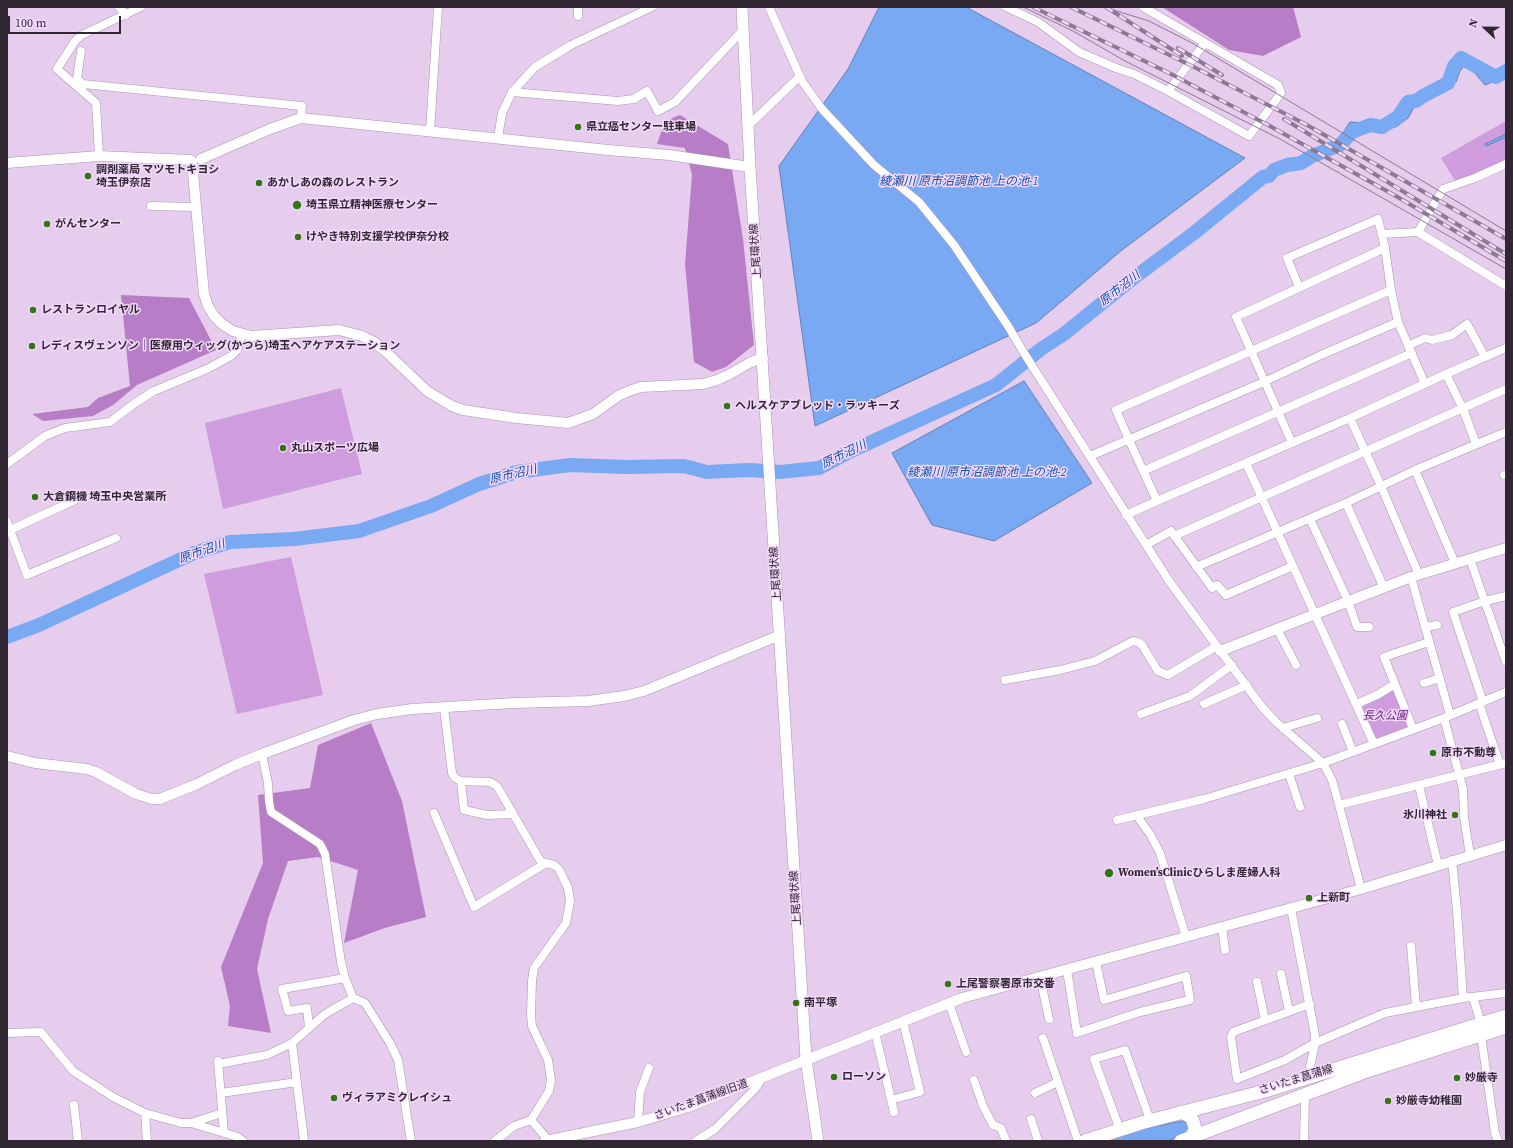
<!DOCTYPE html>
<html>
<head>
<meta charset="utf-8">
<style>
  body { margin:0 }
  #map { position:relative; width:1513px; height:1148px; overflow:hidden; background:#e6cced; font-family:"Source Serif 4",serif }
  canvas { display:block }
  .frame { position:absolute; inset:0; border:8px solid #312733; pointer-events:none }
  .north { position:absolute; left:1465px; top:8px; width:40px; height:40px; -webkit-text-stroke:3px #f3d9fb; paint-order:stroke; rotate:292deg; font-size:11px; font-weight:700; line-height:16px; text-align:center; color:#312733 }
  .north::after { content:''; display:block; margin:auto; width:14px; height:18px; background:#312733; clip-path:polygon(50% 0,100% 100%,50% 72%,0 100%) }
  .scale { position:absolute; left:8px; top:16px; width:113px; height:18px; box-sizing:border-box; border:2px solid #312733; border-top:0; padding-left:5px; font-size:12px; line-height:14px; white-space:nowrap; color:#312733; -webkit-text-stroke:3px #f3d9fb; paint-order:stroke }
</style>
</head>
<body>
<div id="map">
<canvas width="1513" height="1148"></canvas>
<div class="frame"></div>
<div class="north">N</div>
<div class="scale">100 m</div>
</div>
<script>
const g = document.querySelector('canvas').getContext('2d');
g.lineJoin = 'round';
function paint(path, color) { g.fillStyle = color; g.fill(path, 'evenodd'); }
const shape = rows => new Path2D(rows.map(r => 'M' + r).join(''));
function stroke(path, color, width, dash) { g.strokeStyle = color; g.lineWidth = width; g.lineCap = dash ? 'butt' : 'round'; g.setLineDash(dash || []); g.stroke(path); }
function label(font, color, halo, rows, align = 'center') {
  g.font = font + ' "Source Serif 4","Noto Sans JP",serif'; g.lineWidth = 3; g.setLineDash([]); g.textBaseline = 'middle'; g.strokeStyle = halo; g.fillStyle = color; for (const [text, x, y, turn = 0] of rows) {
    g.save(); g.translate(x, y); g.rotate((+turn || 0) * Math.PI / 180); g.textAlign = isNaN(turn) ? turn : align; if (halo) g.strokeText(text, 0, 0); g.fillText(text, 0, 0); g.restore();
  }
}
const green = shape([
  [1506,121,1506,162,1457,184,1441,158],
  [341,388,362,474,223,509,205,423],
  [291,557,323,695,237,714,204,574],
  [1394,689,1409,725,1408,728,1377,740,1374,739,1362,706,1364,703]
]);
const forest = shape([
  [1162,7,1293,7,1301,37,1263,56,1229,50],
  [680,115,728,144,743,239,754,345,726,367,712,372,694,362,685,264,692,175,685,148,657,144,665,121],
  [121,295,189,298,216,350,137,385,113,405,93,416,43,421,32,414,88,407,98,398,130,386],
  [371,723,402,801,426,917,385,928,344,943,358,870,318,857,288,861,268,919,257,969,271,1033,228,1026,230,1006,221,967,263,863,258,795,310,788,318,745]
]);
const water = shape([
  [879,7,966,7,1245,158,1122,250,1036,323,815,426,779,166,848,69,879,7],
  [1467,54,1488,76,1506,69,1506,76,1485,85,1466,63,1460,71,1456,82,1440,93,1417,102,1408,118,1396,127,1370,129,1355,129,1347,142,1342,142,1344,131,1350,122,1392,125,1406,113,1416,95,1429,86,1438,86,1451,79,1454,75,1456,61,1462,55,1467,54],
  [1506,134,1506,137,1486,146,1485,144,1506,134],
  [1024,381,1092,483,994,541,932,525,892,453,1024,381],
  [1182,1121,1186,1122,1188,1125,1189,1128,1186,1135,1167,1141,1100,1141,1141,1129,1182,1121]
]);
const river = shape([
  [7,637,39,625,194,553,230,542,294,539,359,531,431,506,479,484,517,472,570,465,627,467,684,466,707,472,749,470,780,472,819,468,849,452,996,385,1041,349,1064,334,1127,283,1194,233,1263,177,1269,176,1274,170,1287,165,1301,163,1312,156,1340,145,1352,132,1370,125,1382,127,1398,117,1408,102,1416,101,1423,96,1448,83,1454,66,1461,58,1496,77,1506,71]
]);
const minor = shape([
  [119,7,126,15],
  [769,7,802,81,822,109,874,165,919,202,954,245,1008,326,1024,353,1169,581,1262,707,1276,722,1323,763,1332,780,1339,805,1361,889],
  [1006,7,1038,22,1079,52,1116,68,1134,74,1168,91,1205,43],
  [1143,7,1278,85,1281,93,1249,136,1168,91],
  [578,16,578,7],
  [81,51,77,79,83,84,302,106,301,118],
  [512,92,618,101,634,99,647,91,658,111,675,102,743,30],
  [748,126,800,76],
  [430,131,438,7],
  [498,138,502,113,512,92,535,67,571,45,652,7],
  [99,156,96,103,57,69,75,41,82,35,141,7],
  [151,206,197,207],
  [1418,232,1443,189,1475,178,1506,164],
  [1382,234,1418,232,1506,286],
  [1299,287,1287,258,1378,219,1385,248,1391,290,1398,322,1425,384],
  [1408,346,1425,338,1432,340,1452,335,1467,324,1485,357],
  [1446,374,1463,409,1476,444],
  [1350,418,1381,486,1419,575],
  [1292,443,1236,317,1385,248],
  [1090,456,1264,382,1321,355,1398,322],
  [1246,463,1374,744],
  [7,464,45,436,65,428,110,422,135,403,154,391,207,369,231,356,237,350,242,334],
  [1415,470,1455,563],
  [1143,471,1412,353],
  [1504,475,1506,474],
  [1157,501,1129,440,1116,410,1391,290],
  [1346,503,1384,588],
  [1126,515,1157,501,1350,418,1446,374,1506,348],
  [1310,519,1348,601,1357,627,1369,627],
  [7,522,27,575,116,538],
  [10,530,75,500],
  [1174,536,1506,389],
  [1146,545,1171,531,1212,588,1217,585,1226,595,1293,566],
  [1470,559,1506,662],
  [1196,567,1346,503,1415,470,1506,432],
  [1411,577,1450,715],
  [1425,627,1437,625],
  [1277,629,1296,665],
  [1005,680,1060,670,1095,661,1133,641,1138,642,1142,645,1158,671,1168,675,1217,646],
  [1424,683,1440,678],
  [1483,702,1453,612,1485,601,1506,596],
  [1479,703,1500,765],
  [1204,704,1247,685],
  [1357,704,1379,694,1395,684],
  [444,708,452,773,455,778,461,781,490,782,497,786,541,862,554,865,559,869,568,888,570,901,566,923,534,968,532,981,531,1015,532,1026,548,1060,551,1080,549,1091,531,1120,549,1141],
  [1141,714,1190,696,1232,665],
  [1444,718,1463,789,1464,817,1470,855],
  [1342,724,1353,752],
  [1283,728,1317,718],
  [1413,729,1384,657,1429,642],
  [262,754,268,783,269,801,271,812,320,844,325,854,341,962,345,978,353,998,365,1003,390,1043,398,1060,411,1141],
  [1289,774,1300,807],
  [461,781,464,810,487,815,513,814],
  [1419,786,1438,865],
  [1339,805,1506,763],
  [434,813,474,907,546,863],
  [1137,816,1150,834,1160,853,1186,937],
  [1117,820,1204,799,1323,763,1444,718,1506,692],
  [1452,860,1457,911,1463,998],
  [1291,908,1315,1035,1315,1043,1308,1077],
  [1222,927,1225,950],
  [1411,946,1416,1006],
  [1067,970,1077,1033,1140,1012,1190,1000,1186,976,1104,1000,1096,962],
  [1281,974,1289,1011],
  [1040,977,1049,1019],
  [1257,982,1265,1020],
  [1473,997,1481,1024],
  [949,1003,966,1052],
  [1310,1004,1233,1032,1231,1037,1237,1079,1285,1060,1315,1043,1385,1013,1463,998,1506,993],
  [309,1027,307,1008,288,1011,282,989,345,978],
  [875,1032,894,1112],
  [7,1033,41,1032,73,1071,113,1097,145,1113,147,1141],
  [1481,1035,1495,1133,1498,1141],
  [1043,1038,1078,1141],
  [292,1043,304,1140],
  [218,1061,224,1133],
  [218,1064,267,1055,292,1043,325,1014,353,998],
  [974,1080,983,1106,993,1125,1001,1128,1006,1141],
  [221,1093,297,1082],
  [1035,1093,1058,1082],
  [891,1100,920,1092,903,1021],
  [74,1105,78,1141],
  [145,1113,181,1123,191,1123,222,1113],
  [1031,1119,1038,1141],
  [638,1122,640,1092,649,1068],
  [191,1123,238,1137,243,1141],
  [1120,1130,1094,1059,1125,1050,1150,1120],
  [495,1141,514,1126,531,1120],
  [696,1141,715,1129,755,1089,763,1077],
  [1304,1141,1305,1094]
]);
const tertiary = shape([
  [201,159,270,129,301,118,608,150,669,155,750,167],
  [7,163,99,156,191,160,192,162,204,294,208,306,214,316,222,324,233,331,251,336,339,330,362,336,374,342,384,350,427,391,452,406,463,410,516,418,568,423,593,414,618,396,629,391,641,387,703,384,717,380,730,374,751,362,763,358],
  [1220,651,1411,577,1506,548],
  [7,756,35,763,87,769,96,772,136,794,152,799,160,799,197,784,235,765,262,754,354,720,377,714,412,709,514,703,588,701,624,696,644,691,780,635],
  [545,1141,638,1122,688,1107,962,998,1361,889,1506,845]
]);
const secondary = shape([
  [742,7,750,167,806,1059,818,1141]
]);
const primary = shape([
  [1181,1112,1191,1117,1194,1124,1195,1130,1191,1137],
  [1085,1141,1141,1123,1265,1091,1506,1016],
  [1181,1141,1370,1070,1506,1027]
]);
const tram = shape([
  [1023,7,1073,31,1125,61,1280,139,1506,269],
  [1104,7,1149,21,1194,44,1506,231]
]);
const rail = shape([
  [1033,7,1171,74,1268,125,1394,195,1506,261],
  [1071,7,1194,67,1307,125,1506,239],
  [1106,7,1182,56],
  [1178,48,1222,75],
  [1284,119,1506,254]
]);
const markers = [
  [578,127,4,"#317514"],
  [88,176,4,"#317514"],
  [259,183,4,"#317514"],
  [297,205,5,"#317514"],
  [47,224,4,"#317514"],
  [298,237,4,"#317514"],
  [33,310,4,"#317514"],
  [32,346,4,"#317514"],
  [727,406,4,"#317514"],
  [283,448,4,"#317514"],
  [35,497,4,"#317514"],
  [1433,753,4,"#317514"],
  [1455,815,4,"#317514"],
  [1109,873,5,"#317514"],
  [1309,898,4,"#317514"],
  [948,984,4,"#317514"],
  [796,1003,4,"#317514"],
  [834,1077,4,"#317514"],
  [1457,1078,4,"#317514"],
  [334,1098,4,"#317514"],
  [1388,1101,4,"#317514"]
];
const poiNames = [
  ["県立癌センター駐車場",586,127],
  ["調剤薬局 マツモトキヨシ",96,170],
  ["埼玉伊奈店",96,183],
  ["あかしあの森のレストラン",267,183],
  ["埼玉県立精神医療センター",306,205],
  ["がんセンター",55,224],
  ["けやき特別支援学校伊奈分校",306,237],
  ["レストランロイヤル",41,310],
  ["レディスヴェンソン｜医療用ウィッグ(かつら)埼玉ヘアケアステーション",40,346],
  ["ヘルスケアブレッド・ラッキーズ",735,406],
  ["丸山スポーツ広場",291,448],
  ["大倉鋼機 埼玉中央営業所",43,497],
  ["原市不動尊",1441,753],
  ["氷川神社",1447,815,"right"],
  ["Women’sClinicひらしま産婦人科",1118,873],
  ["上新町",1317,898],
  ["上尾警察署原市交番",956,984],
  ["南平塚",804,1003],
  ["ローソン",842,1077],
  ["妙厳寺",1465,1078],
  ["ヴィラアミクレイシュ",342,1098],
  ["妙厳寺幼稚園",1396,1101]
];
const streetNames = [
  ["上尾環状線",756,251,-94],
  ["上尾環状線",776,574,-94],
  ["上尾環状線",796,898,-94],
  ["さいたま菖蒲線",1296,1080,-17],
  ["さいたま菖蒲線旧道",701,1100,-20]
];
const parkNames = [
  ["長久公園",1385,716]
];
const waterNames = [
  ["綾瀬川 原市沼調節池 上の池-1",959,182],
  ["原市沼川",1120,289,-38],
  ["原市沼川",844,455,-26],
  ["綾瀬川 原市沼調節池 上の池-2",987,473],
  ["原市沼川",513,475,-13],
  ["原市沼川",202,552,-19]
];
paint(green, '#cf9dde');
paint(forest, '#b77ec7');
paint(water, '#79a9f3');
stroke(water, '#6382b9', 1);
stroke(river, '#79a9f3', 14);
stroke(minor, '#ac93b3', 9);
stroke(tertiary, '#ac93b3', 11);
stroke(secondary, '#ac93b3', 12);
stroke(primary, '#ac93b3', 14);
stroke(minor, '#fff', 8);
stroke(tertiary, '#fff', 10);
stroke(secondary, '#fff', 11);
stroke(primary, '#fff', 13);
stroke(tram, '#8c7a91', 1);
stroke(rail, '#8c7a91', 4);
stroke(rail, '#f3d9fb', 2.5, [8]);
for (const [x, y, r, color] of markers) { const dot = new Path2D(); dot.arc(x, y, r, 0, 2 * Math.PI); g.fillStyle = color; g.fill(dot); stroke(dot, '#f3d9fb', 1.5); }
label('bold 11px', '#312733', '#f3d9fb', poiNames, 'left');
label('11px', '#312733', '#f3d9fb', streetNames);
label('italic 11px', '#631d75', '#f3d9fb', parkNames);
label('italic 12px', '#1550a6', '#f3d9fb', waterNames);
</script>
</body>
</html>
